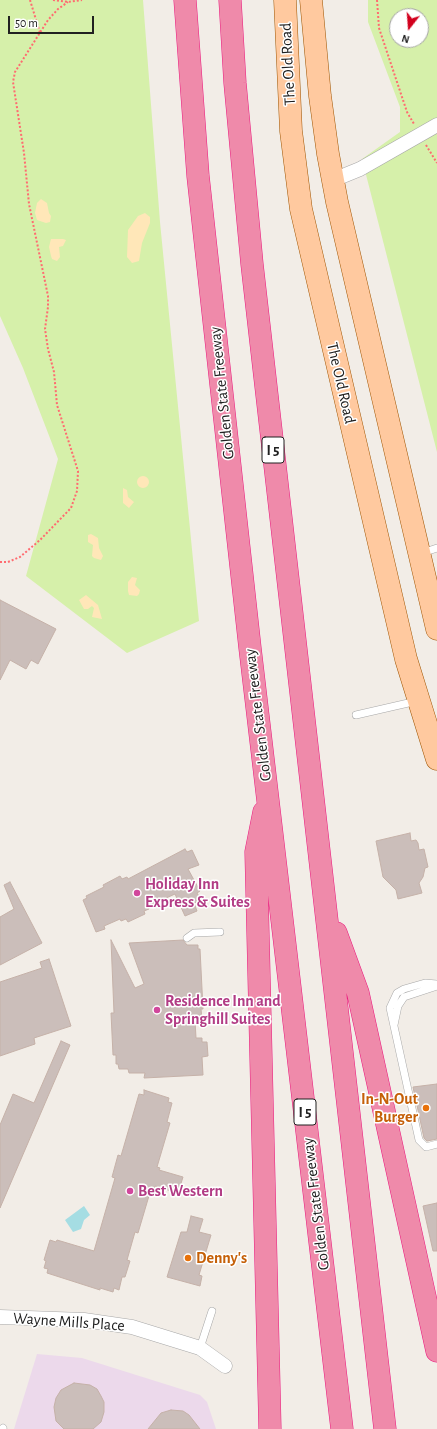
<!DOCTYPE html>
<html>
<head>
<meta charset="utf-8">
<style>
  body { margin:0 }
  #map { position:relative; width:437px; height:1429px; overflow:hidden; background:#f2ede7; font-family:"Alegreya Sans",sans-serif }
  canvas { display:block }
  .north { position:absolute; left:389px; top:8px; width:40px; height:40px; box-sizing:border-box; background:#fff; border:1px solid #a6a6a6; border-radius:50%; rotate:197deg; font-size:11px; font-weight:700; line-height:16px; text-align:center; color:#212121 }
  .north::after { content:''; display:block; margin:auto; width:14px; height:18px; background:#d2001d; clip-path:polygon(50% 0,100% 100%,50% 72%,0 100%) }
  .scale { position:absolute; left:8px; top:16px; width:86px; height:18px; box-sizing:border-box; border:2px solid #212121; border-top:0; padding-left:5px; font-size:12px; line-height:14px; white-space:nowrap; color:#212121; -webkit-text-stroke:3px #fff; paint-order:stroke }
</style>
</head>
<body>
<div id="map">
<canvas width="437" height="1429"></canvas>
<div class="north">N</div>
<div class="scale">50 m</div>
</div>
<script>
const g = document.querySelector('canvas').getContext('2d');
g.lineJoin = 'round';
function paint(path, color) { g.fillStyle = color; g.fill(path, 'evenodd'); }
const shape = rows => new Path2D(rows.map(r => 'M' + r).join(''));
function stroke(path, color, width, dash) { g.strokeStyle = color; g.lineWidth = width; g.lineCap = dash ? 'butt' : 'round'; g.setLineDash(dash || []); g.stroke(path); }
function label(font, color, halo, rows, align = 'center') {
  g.font = font + ' "Alegreya Sans",sans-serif'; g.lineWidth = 3; g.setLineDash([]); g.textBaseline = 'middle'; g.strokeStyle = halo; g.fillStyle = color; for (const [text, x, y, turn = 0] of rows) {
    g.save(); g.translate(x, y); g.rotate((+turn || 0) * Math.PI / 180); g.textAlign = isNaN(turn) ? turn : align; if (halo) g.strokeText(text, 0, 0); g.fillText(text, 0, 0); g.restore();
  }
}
const industrial = shape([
  [37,1354,82,1358,200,1395,207,1402,216,1429,14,1429]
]);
const grass = shape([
  [0,0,143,0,160,222,199,621,127,653,26,576,58,459,23,368,0,316],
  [368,0,437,0,437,452,362,159,400,132,400,107,368,22],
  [397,16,421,16,421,40,397,40]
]);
const sand = shape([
  [41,199,47,203,49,213,51,216,50,222,46,223,37,220,35,213,37,203],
  [145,213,150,217,150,223,142,243,139,261,132,263,127,257,128,230,138,216],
  [51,239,63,239,66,240,63,246,59,247,60,257,57,261,52,259,51,256,49,247],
  '137 482a6 6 0 1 1 12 0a6 6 0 1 1-12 0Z',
  [123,488,127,490,128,497,134,502,129,508,123,503],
  [91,534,98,538,99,548,103,556,101,560,94,558,92,556,93,545,88,542,88,535],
  [132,577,137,578,135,585,140,590,139,594,137,596,129,595,128,591,128,582],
  [86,595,98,605,102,619,92,617,94,608,92,606,88,609,84,609,79,600]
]);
const water = shape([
  [84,1206,90,1215,84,1220,81,1229,73,1232,65,1220]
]);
const building = shape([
  [0,600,56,629,38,664,31,660,26,669,10,660,0,680,0,600],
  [410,833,411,841,416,840,418,843,419,850,424,849,428,867,425,868,423,877,419,883,422,893,398,899,396,890,383,877,376,841,410,833],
  [185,849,187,852,192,850,199,865,188,869,200,891,197,893,201,900,194,903,197,911,185,916,175,894,148,906,149,909,144,911,145,914,128,922,126,919,121,921,120,919,104,926,105,929,96,932,83,900,87,898,86,896,104,887,103,885,120,876,122,879,127,877,128,879,185,849],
  [10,882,42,943,0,965,0,917,14,909,4,885,10,882],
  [111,940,135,988,144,984,129,943,183,940,187,945,198,945,198,949,200,949,203,1009,201,1009,202,1019,195,1020,196,1038,202,1038,202,1042,207,1042,208,1056,202,1057,203,1075,144,1078,145,1073,129,1073,128,1069,119,1069,118,1064,116,1064,116,1055,113,1055,111,1013,114,1013,111,940],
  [49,959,71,1026,34,1038,35,1044,0,1056,0,982,42,968,40,962,49,959],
  [61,1041,70,1045,0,1208,0,1125,13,1094,34,1103,61,1041],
  [437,1084,437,1139,427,1141,424,1138,413,1087,437,1084],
  [144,1090,169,1098,168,1102,172,1103,167,1122,170,1123,157,1167,160,1168,159,1170,183,1177,178,1193,155,1186,154,1189,151,1189,138,1233,135,1232,127,1260,130,1261,125,1277,122,1277,119,1290,114,1288,113,1292,100,1288,100,1290,47,1273,48,1269,44,1268,46,1261,44,1260,50,1240,56,1242,57,1240,94,1251,115,1178,112,1177,118,1155,121,1156,139,1094,144,1095,144,1090],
  [437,1203,437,1251,433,1251,423,1206,437,1203],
  [191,1216,203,1219,199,1232,211,1235,199,1275,202,1276,200,1286,167,1277,181,1232,187,1232,191,1216],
  [74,1383,90,1385,97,1389,101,1396,104,1402,104,1412,101,1422,93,1429,64,1429,56,1421,54,1407,56,1398,61,1390,74,1383],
  [171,1410,183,1411,189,1415,200,1429,148,1429,161,1413,171,1410]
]);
const path = shape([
  [30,0,40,33],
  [53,0,68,2,82,0],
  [377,0,379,28,407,112,414,124],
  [426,145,437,163],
  [0,562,8,562,20,557,40,540,71,508,77,491,78,471,57,405,54,372,48,349,45,329,48,307,48,296,29,204,24,153,13,82,15,72,48,20,58,9,68,2]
]);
const lane = shape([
  [422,553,437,548],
  [356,715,417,701],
  [187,938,194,933,220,932],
  [437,984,425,983,404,989,397,993,390,1008,419,1140,426,1147,437,1144],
  [394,1025,398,1006,404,997,437,986],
  [200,1348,212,1311],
  [2,1429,3,1428]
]);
const street = shape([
  [333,180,360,169,437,125],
  [0,1317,84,1320,132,1327,200,1348,225,1366]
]);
const primary = shape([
  [285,0,291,131,301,209,406,659,437,759],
  [311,0,320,96,328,154,337,202,437,629]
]);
const highway = shape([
  [185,0,198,176,250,648,342,1429],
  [230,0,235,83,252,264,385,1429],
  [264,812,256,852,270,1429],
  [336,933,358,993,437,1351]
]);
const markers = [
  [137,893,4,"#d1479c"],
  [157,1010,4,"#d1479c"],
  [426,1108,4,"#e8710a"],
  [130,1191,4,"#d1479c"],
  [188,1258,4,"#e8710a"]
];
const shields = [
  [273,450,22],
  [305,1112,22]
];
const shieldNames = [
  ["I 5",273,450],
  ["I 5",305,1112]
];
const streetNames = [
  ["The Old Road",288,64,-93],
  ["The Old Road",341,383,77],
  ["Golden State Freeway",222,393,-96],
  ["Golden State Freeway",258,715,-97],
  ["Golden State Freeway",316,1204,-97],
  ["Wayne Mills Place",69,1322,4]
];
const hotelNames = [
  ["Holiday Inn",145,884],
  ["Express & Suites",145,902],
  ["Residence Inn and",165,1001],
  ["Springhill Suites",165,1019],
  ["Best Western",138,1191]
];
const foodNames = [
  ["In-N-Out",418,1099],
  ["Burger",418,1117],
  ["Denny's",196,1258,"left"]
];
paint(industrial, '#ecd9eb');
paint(grass, '#d6f0aa');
paint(sand, '#ffe7b8');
paint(water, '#a5dde3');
paint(building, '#cbbeba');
stroke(building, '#c5b1a8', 1);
stroke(lane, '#a8a8a8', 8);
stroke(street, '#a8a8a8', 15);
stroke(primary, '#9e5400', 23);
stroke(highway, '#ea1a7e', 23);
stroke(path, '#ff6b70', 2, [2, 2]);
stroke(lane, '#fff', 7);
stroke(street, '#fff', 14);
stroke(primary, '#ffc99f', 22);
stroke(highway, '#ef8aaa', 22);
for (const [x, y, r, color] of markers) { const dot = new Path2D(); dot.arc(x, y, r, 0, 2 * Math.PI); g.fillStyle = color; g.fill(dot); stroke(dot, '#fff', 1.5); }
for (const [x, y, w] of shields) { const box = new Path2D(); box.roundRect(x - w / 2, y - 13, w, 26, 3); g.fillStyle = '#fff'; g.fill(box); stroke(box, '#212121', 1); }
label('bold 15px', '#212121', null, shieldNames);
label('16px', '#212121', '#fff', streetNames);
label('bold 16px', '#b23c85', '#fff', hotelNames, 'left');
label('bold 16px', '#c56008', '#fff', foodNames, 'right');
</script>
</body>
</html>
